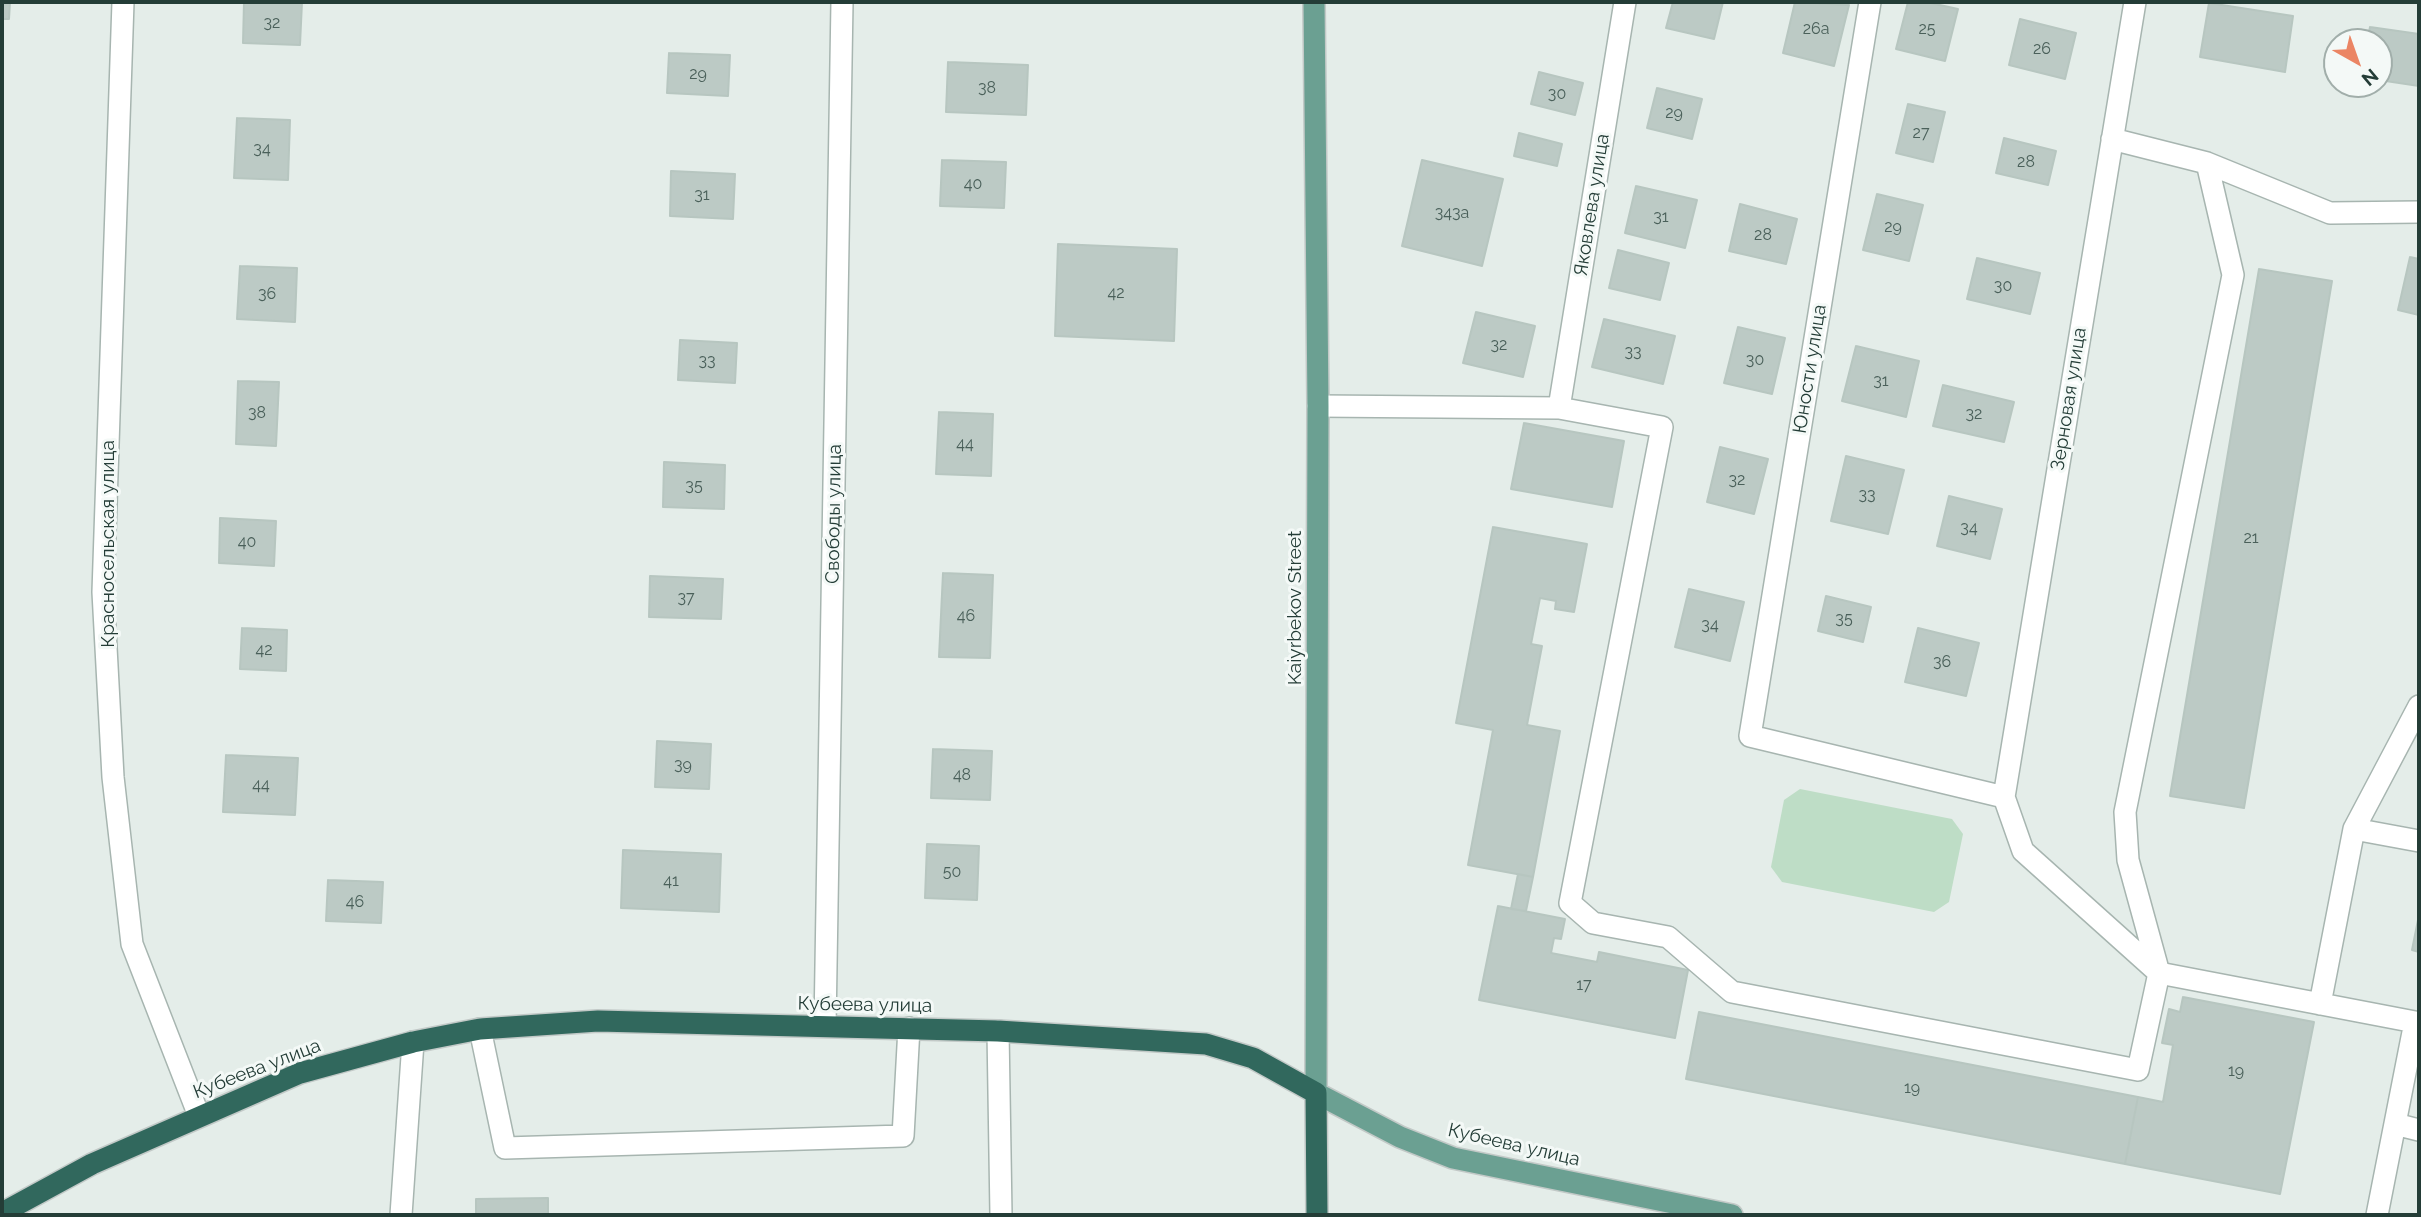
<!DOCTYPE html>
<html>
<head>
<meta charset="utf-8">
<style>
  body { margin:0 }
  #map { position:relative; width:2421px; height:1217px; overflow:hidden; background:#e4ede9; font-family:Raleway,sans-serif }
  canvas { display:block }
  .frame { position:absolute; inset:0; border:4px solid #243d37; pointer-events:none }
  .north { position:absolute; left:2323px; top:28px; width:70px; height:70px; box-sizing:border-box; background:#f4f9f7; border:2px solid #a1aeaa; border-radius:50%; rotate:140deg; font-size:19px; font-weight:700; line-height:28px; text-align:center; color:#243d37 }
  .north::after { content:''; display:block; margin:auto; width:24px; height:32px; background:#eb8564; clip-path:polygon(50% 0,100% 100%,50% 72%,0 100%) }
</style>
</head>
<body>
<div id="map">
<canvas width="2421" height="1217"></canvas>
<div class="frame"></div>
<div class="north">N</div>
</div>
<script>
const g = document.querySelector('canvas').getContext('2d');
g.lineJoin = 'round';
function paint(path, color) { g.fillStyle = color; g.fill(path, 'evenodd'); }
const shape = rows => new Path2D(rows.map(r => 'M' + r).join(''));
function stroke(path, color, width, dash) { g.strokeStyle = color; g.lineWidth = width; g.lineCap = dash ? 'butt' : 'round'; g.setLineDash(dash || []); g.stroke(path); }
function label(font, color, halo, rows, align = 'center') {
  g.font = font + ' Raleway,sans-serif'; g.lineWidth = 6; g.setLineDash([]); g.textBaseline = 'middle'; g.strokeStyle = halo; g.fillStyle = color; for (const [text, x, y, turn = 0] of rows) {
    g.save(); g.translate(x, y); g.rotate((+turn || 0) * Math.PI / 180); g.textAlign = isNaN(turn) ? turn : align; if (halo) g.strokeText(text, 0, 0); g.fillText(text, 0, 0); g.restore();
  }
}
const green = shape([
  [1800,789,1952,819,1963,834,1949,902,1934,912,1782,882,1771,867,1784,800]
]);
const building = shape([
  [2,2,10,2,9,19,2,19,2,2],
  [244,2,302,2,300,45,243,43,244,2],
  [1673,2,1723,2,1714,39,1666,28,1673,2],
  [1795,2,1849,5,1834,66,1783,53,1795,2],
  [1908,2,1926,2,1958,9,1945,61,1896,49,1908,2],
  [2209,3,2293,16,2285,72,2200,57,2209,3],
  [2020,19,2076,33,2065,79,2009,65,2020,19],
  [2370,27,2419,34,2419,86,2379,80,2379,42,2367,42,2370,27],
  [669,53,730,55,728,96,667,93,669,53],
  [948,62,1028,65,1026,115,946,112,948,62],
  [1539,72,1583,83,1575,115,1531,104,1539,72],
  [1657,88,1702,99,1692,139,1647,128,1657,88],
  [1908,104,1945,112,1933,162,1896,153,1908,104],
  [237,118,290,120,288,180,234,178,237,118],
  [1519,133,1562,144,1557,166,1514,156,1519,133],
  [2004,138,2056,151,2048,185,1996,173,2004,138],
  [942,160,1006,162,1004,208,940,206,942,160],
  [1422,160,1503,179,1482,266,1402,246,1422,160],
  [671,171,735,174,733,219,670,216,671,171],
  [1636,186,1697,200,1685,248,1625,233,1636,186],
  [1877,194,1923,205,1909,261,1863,250,1877,194],
  [1740,204,1797,219,1786,264,1729,251,1740,204],
  [1058,244,1177,249,1174,341,1055,336,1058,244],
  [1618,250,1669,263,1660,300,1609,288,1618,250],
  [2410,257,2419,259,2419,315,2398,310,2410,257],
  [1977,258,2040,273,2030,314,1967,299,1977,258],
  [240,266,297,268,295,322,237,319,240,266],
  [2259,269,2332,281,2244,808,2170,796,2259,269],
  [1476,312,1535,326,1523,377,1463,363,1476,312],
  [1604,319,1675,336,1663,384,1592,367,1604,319],
  [1738,327,1785,338,1772,394,1724,383,1738,327],
  [680,340,737,343,735,383,678,380,680,340],
  [1856,346,1919,361,1906,417,1842,401,1856,346],
  [238,381,279,382,276,446,236,444,238,381],
  [1943,385,2014,402,2004,442,1933,426,1943,385],
  [939,412,993,414,991,476,936,474,939,412],
  [1524,423,1624,441,1612,507,1511,489,1524,423],
  [1720,447,1768,459,1754,514,1707,502,1720,447],
  [1846,456,1904,470,1888,534,1831,521,1846,456],
  [664,462,725,465,724,509,663,507,664,462],
  [1949,496,2002,509,1990,559,1937,546,1949,496],
  [220,518,276,521,274,566,219,563,220,518],
  [1493,527,1587,544,1574,612,1555,609,1556,601,1540,598,1531,644,1542,646,1527,725,1560,731,1533,877,1468,865,1493,730,1456,723,1493,527],
  [943,573,993,575,990,658,939,657,943,573],
  [650,576,723,579,721,619,649,617,650,576],
  [1689,589,1744,602,1730,661,1675,647,1689,589],
  [1826,596,1871,607,1863,642,1818,631,1826,596],
  [242,628,287,630,286,671,240,669,242,628],
  [1918,628,1979,643,1966,696,1905,682,1918,628],
  [657,741,711,744,709,789,655,787,657,741],
  [933,749,992,751,990,800,931,798,933,749],
  [226,755,298,758,295,815,223,812,226,755],
  [927,844,979,846,977,900,925,898,927,844],
  [623,850,721,854,719,912,621,908,623,850],
  [1518,874,1533,877,1526,911,1511,909,1518,874],
  [328,880,383,882,381,923,326,921,328,880],
  [1498,906,1565,919,1561,939,1554,938,1551,953,1597,962,1599,952,1688,970,1675,1038,1479,1000,1498,906],
  [2419,915,2419,952,2412,950,2419,915],
  [2183,997,2314,1022,2280,1194,2125,1164,2138,1097,2163,1102,2173,1045,2162,1043,2169,1009,2180,1012,2183,997],
  [1699,1012,2138,1097,2125,1164,1686,1079,1699,1012],
  [548,1198,548,1215,476,1215,476,1199,548,1198]
]);
const minor = shape([
  [123,2,103,592,113,777,132,944,199,1116],
  [1870,2,1750,736,2004,797],
  [2135,2,2004,797,2023,851,2159,973,2128,860,2125,812,2233,275,2207,163],
  [2112,139,2207,163,2330,213,2419,212],
  [1318,406,1559,408,1662,427,1570,903,1593,923,1668,937,1732,992,2138,1070,2159,973,2415,1022,2377,1215],
  [1559,408,1625,2],
  [2354,829,2419,841],
  [2320,1004,2354,829,2419,706],
  [825,1026,842,2],
  [480,1029,505,1148,903,1136,909,1028],
  [998,1031,1001,1215],
  [2395,1124,2419,1130],
  [401,1215,413,1042]
]);
const major = shape([
  [1314,2,1318,406,1316,1093,1400,1137,1453,1158,1732,1215]
]);
const highway = shape([
  [2,1213,92,1164,300,1073,413,1042,480,1029,598,1021,998,1031,1206,1044,1253,1058,1316,1093,1317,1215]
]);
const numberNames = [
  ["32",272,23],
  ["26а",1816,29],
  ["25",1927,29],
  ["26",2042,49],
  ["29",698,74],
  ["38",987,88],
  ["30",1557,94],
  ["29",1674,113],
  ["27",1921,133],
  ["34",262,149],
  ["28",2026,162],
  ["40",973,184],
  ["31",702,195],
  ["343а",1452,213],
  ["31",1661,217],
  ["29",1893,227],
  ["28",1763,235],
  ["30",2003,286],
  ["42",1116,293],
  ["36",267,294],
  ["32",1499,345],
  ["33",1633,352],
  ["30",1755,360],
  ["33",707,361],
  ["31",1881,381],
  ["38",257,413],
  ["32",1974,414],
  ["44",965,444],
  ["32",1737,480],
  ["35",694,486],
  ["33",1867,495],
  ["34",1969,528],
  ["21",2251,538],
  ["40",247,542],
  ["37",686,598],
  ["46",966,616],
  ["35",1844,619],
  ["34",1710,625],
  ["42",264,650],
  ["36",1942,662],
  ["39",683,765],
  ["48",962,775],
  ["44",261,785],
  ["50",952,872],
  ["41",671,881],
  ["46",355,902],
  ["17",1584,985],
  ["19",2236,1071],
  ["19",1912,1088]
];
const streetNames = [
  ["Яковлева улица",1592,205,-81],
  ["Юности улица",1810,369,-81],
  ["Зерновая улица",2069,399,-81],
  ["Свободы улица",834,514,-89],
  ["Красносельская улица",108,544,-90],
  ["Kaiyrbekov Street",1295,608,-90],
  ["Кубеева улица",865,1005,1],
  ["Кубеева улица",257,1069,-21],
  ["Кубеева улица",1514,1145,13]
];
paint(green, '#beddc6');
paint(building, '#bccac5');
stroke(building, '#b7c6c0', 2);
stroke(minor, '#a7b5b0', 24);
stroke(major, '#c2c9c7', 24);
stroke(highway, '#c2c9c7', 24);
stroke(minor, '#fff', 21);
stroke(major, '#6ba092', 21);
stroke(highway, '#31685d', 21);
label('16px', '#4a605a', null, numberNames);
label('19px', '#243d37', '#f4f9f7', streetNames);
</script>
</body>
</html>
